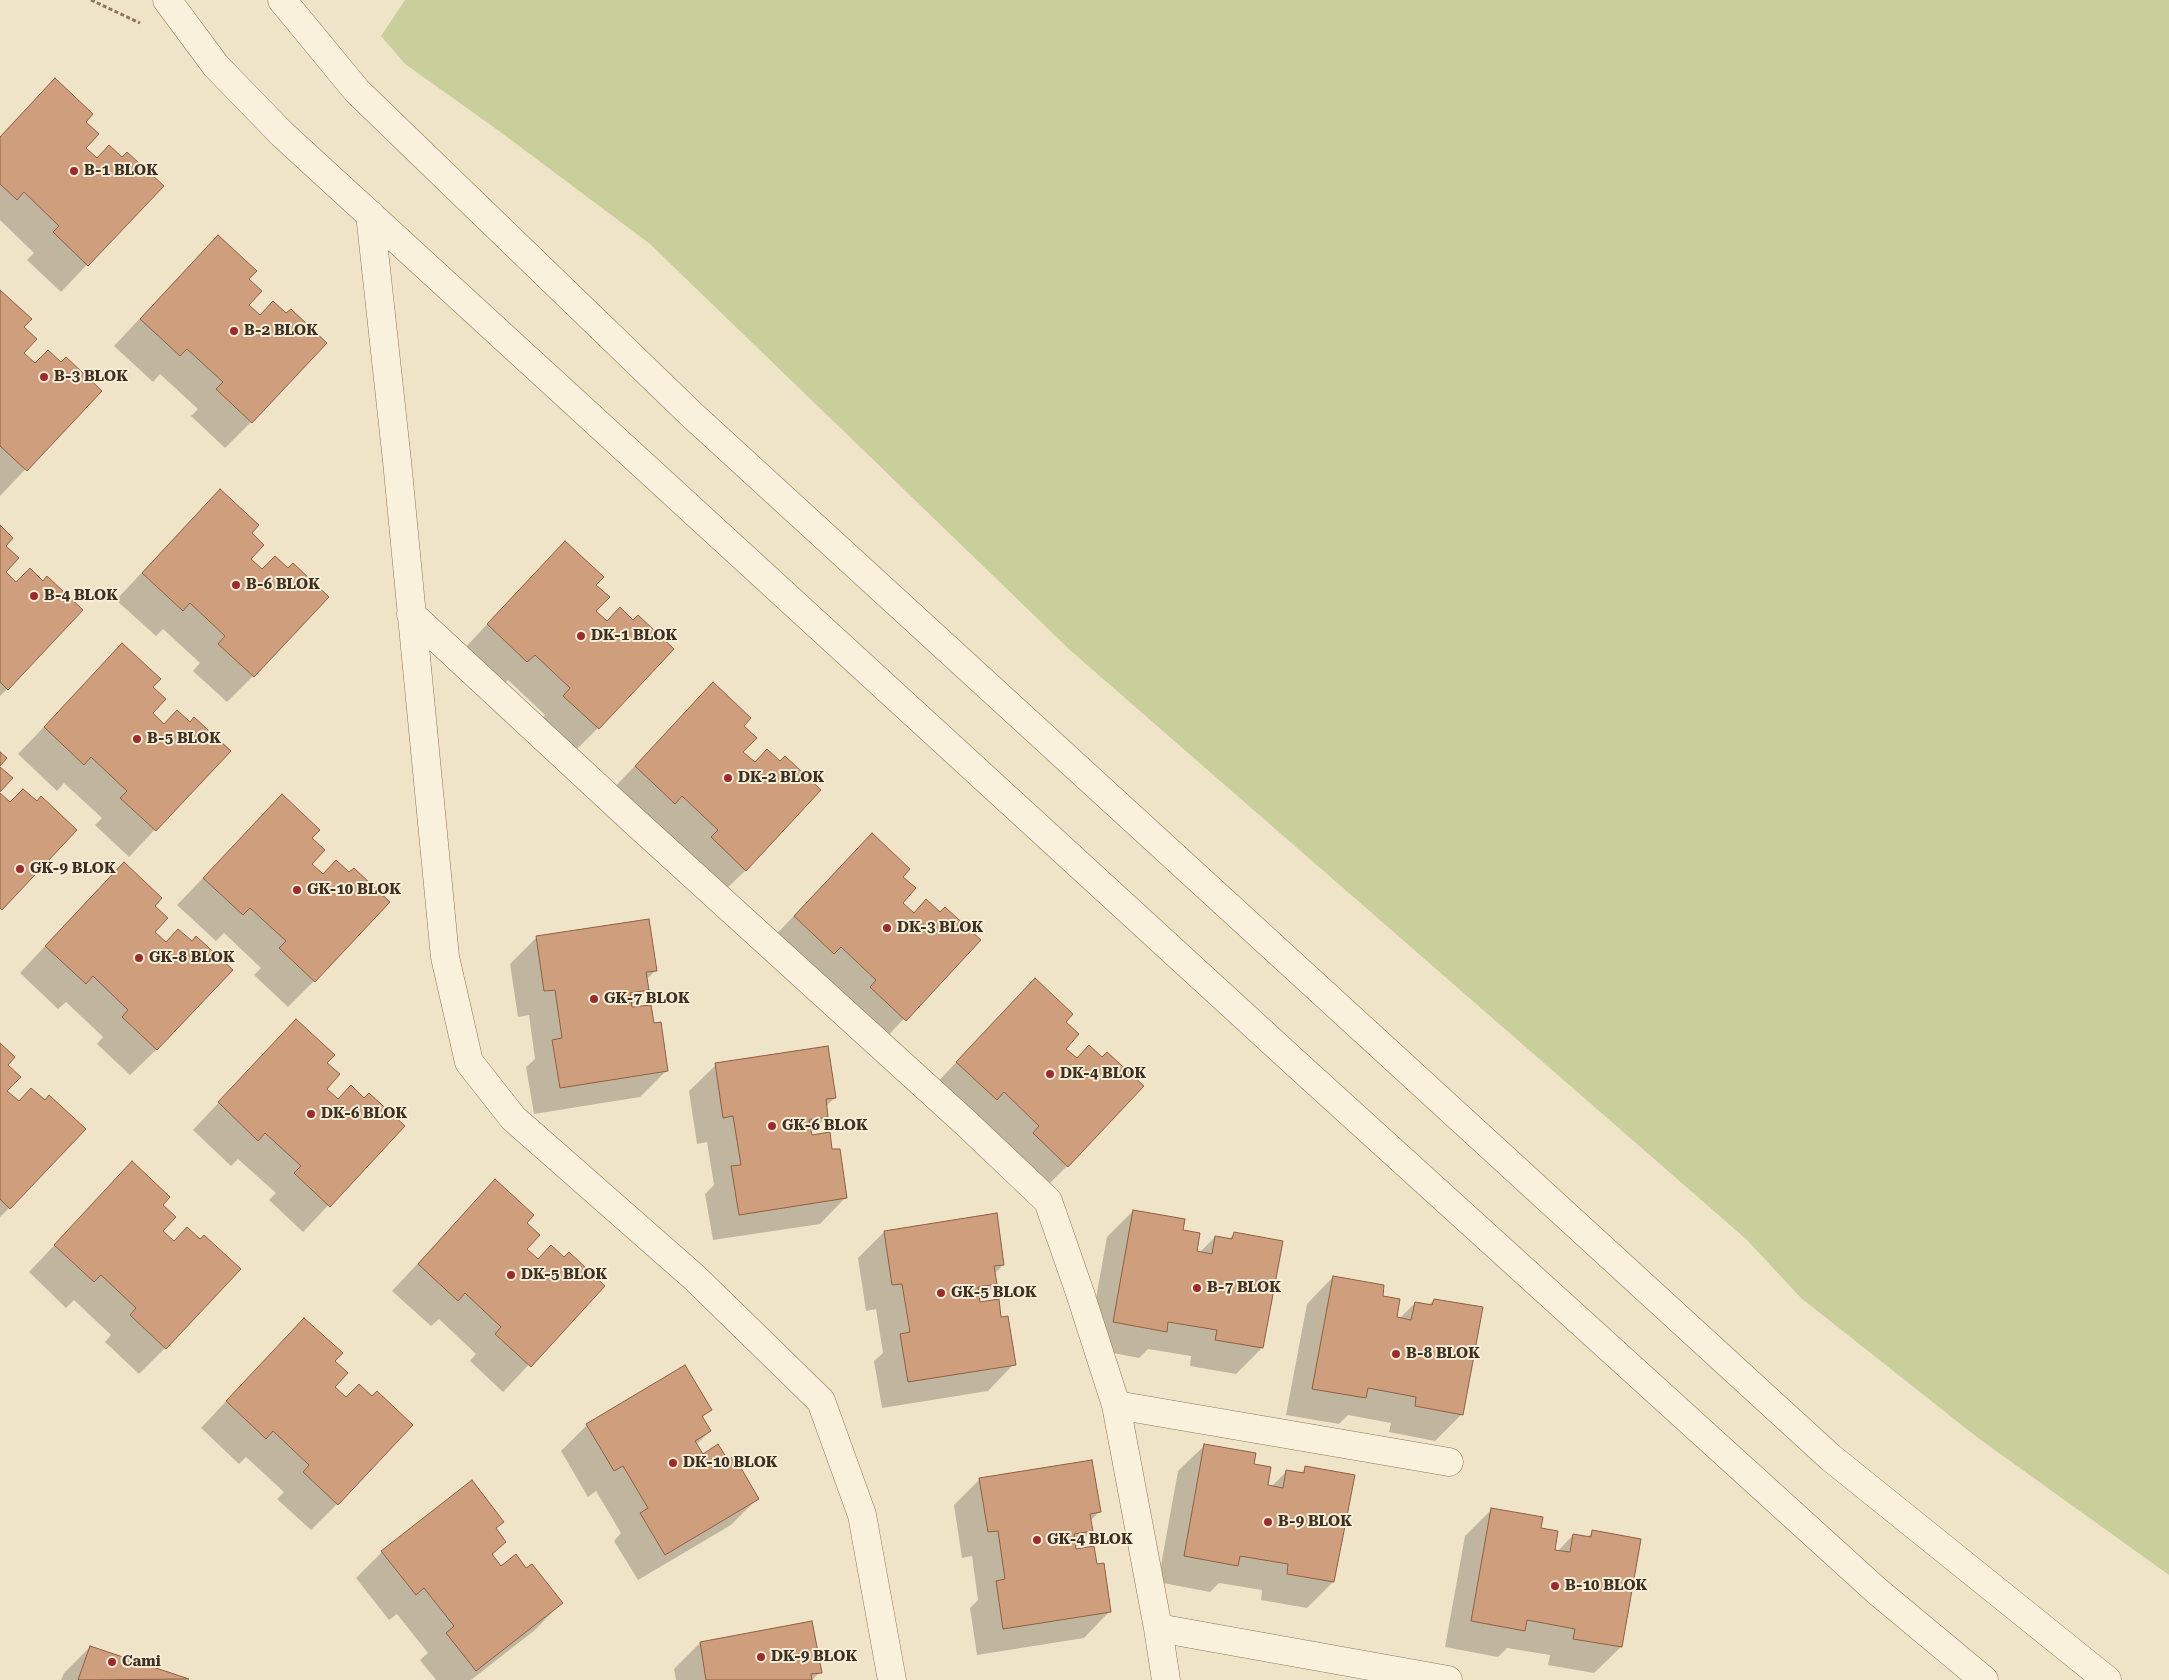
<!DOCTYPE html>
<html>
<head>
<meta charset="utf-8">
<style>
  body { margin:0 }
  canvas { display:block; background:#f0e4c8 }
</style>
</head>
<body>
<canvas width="2169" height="1680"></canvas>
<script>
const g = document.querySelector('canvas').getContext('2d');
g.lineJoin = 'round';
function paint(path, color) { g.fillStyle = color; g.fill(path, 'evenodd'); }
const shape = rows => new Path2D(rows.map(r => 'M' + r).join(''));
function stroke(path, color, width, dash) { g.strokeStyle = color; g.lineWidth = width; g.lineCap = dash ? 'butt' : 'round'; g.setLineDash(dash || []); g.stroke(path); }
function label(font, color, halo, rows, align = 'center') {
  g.font = font + ' "Roboto Serif",serif'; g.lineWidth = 4; g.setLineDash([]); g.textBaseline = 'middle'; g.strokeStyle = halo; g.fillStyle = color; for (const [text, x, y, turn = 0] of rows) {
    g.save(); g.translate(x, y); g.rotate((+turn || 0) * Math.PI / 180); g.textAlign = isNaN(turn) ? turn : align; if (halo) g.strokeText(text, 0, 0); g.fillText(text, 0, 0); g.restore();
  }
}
const green = shape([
  [405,0,2169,0,2169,1575,1978,1438,1801,1298,1746,1239,1071,651,650,244,499,131,405,64,381,36]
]);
const shadow = shape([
  [29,106,84,122,84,148,96,159,122,159,162,186,61,292,27,260,34,253,0,220,0,137],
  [192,263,248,279,248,305,259,316,286,315,251,422,225,448,191,416,198,409,160,374,153,382,114,346],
  [0,291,22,327,22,353,35,365,61,364,100,391,0,496],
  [194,517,250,533,253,676,227,702,193,671,200,663,163,629,156,636,116,600],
  [0,527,4,572,7,689,0,696],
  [539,569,595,585,595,611,607,622,598,728,572,754,538,723,545,715,508,680,500,688,462,651],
  [122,645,152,687,151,714,163,725,189,724,229,751,129,857,95,825,102,818,64,783,57,791,18,754],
  [713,684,742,727,746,870,719,896,609,793],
  [282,796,311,838,314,981,288,1007,254,975,261,968,224,933,216,941,177,905],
  [872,834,901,877,901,903,914,914,940,913,979,940,878,1046,768,943],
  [97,890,153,906,157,1049,130,1075,97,1044,103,1037,66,1002,58,1009,20,973],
  [536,938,656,970,646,980,648,990,631,1006,653,1024,667,1070,640,1097,534,1114,526,1067,535,1059,529,1015,518,1017,510,964],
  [1009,1006,1064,1022,1067,1166,1041,1192,931,1089],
  [296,1020,326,1063,325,1089,338,1100,364,1099,403,1126,303,1232,269,1200,276,1193,238,1159,231,1166,193,1130],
  [0,1045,6,1065,9,1208,0,1217],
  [716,1065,835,1098,825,1107,827,1117,810,1133,811,1136,831,1151,846,1197,820,1224,713,1240,705,1194,714,1185,707,1142,697,1144,689,1091],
  [132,1163,161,1205,165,1348,139,1374,105,1342,111,1335,74,1300,66,1308,29,1272],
  [495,1181,525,1223,525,1249,537,1260,564,1259,603,1286,503,1392,470,1361,476,1354,439,1319,431,1326,392,1291],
  [1133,1211,1181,1231,1195,1252,1199,1253,1215,1237,1229,1239,1235,1233,1281,1242,1262,1348,1236,1374,1190,1366,1191,1356,1148,1349,1139,1358,1087,1348,1107,1237],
  [884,1232,1003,1265,994,1274,996,1284,979,1301,979,1303,1000,1318,1014,1364,988,1391,882,1408,874,1361,883,1353,876,1309,866,1311,858,1258],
  [1333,1277,1381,1297,1395,1318,1399,1319,1415,1303,1428,1305,1434,1300,1462,1414,1435,1441,1389,1432,1391,1423,1348,1415,1339,1424,1286,1415,1307,1304],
  [278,1346,334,1361,337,1504,311,1530,277,1499,284,1492,246,1457,239,1464,201,1428],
  [710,1410,702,1418,710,1431,696,1445,702,1455,727,1462,757,1499,731,1525,638,1580,614,1541,621,1533,596,1491,588,1497,561,1451,587,1425],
  [1205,1445,1253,1465,1267,1486,1271,1487,1287,1471,1300,1474,1306,1467,1333,1582,1307,1608,1261,1600,1262,1590,1219,1583,1210,1592,1158,1582,1178,1471],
  [980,1479,1099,1512,1090,1521,1091,1531,1075,1548,1075,1550,1096,1565,1110,1611,1084,1638,977,1655,970,1608,978,1600,972,1556,962,1558,954,1505],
  [1492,1509,1539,1529,1554,1551,1557,1552,1573,1535,1586,1538,1593,1532,1621,1647,1594,1673,1548,1665,1550,1655,1507,1648,1498,1657,1445,1647,1465,1536],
  [495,1529,505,1542,491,1556,501,1568,526,1570,561,1603,535,1630,471,1680,436,1680,420,1660,428,1653,397,1614,389,1620,356,1578,382,1552],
  [700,1643,820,1672,812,1680,676,1680,674,1669],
  [90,1647,188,1680,61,1680,64,1673]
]);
const building = shape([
  [55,78,93,114,86,122,99,134,86,148,97,158,109,145,122,157,127,152,164,186,88,266,53,232,59,226,24,192,17,200,0,184,0,137,55,78],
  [218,235,257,271,249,279,262,291,249,305,260,315,273,301,286,313,291,309,327,343,252,423,216,389,223,382,187,349,180,356,140,319,218,235],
  [0,290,32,319,24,327,37,339,24,353,35,363,48,350,61,362,66,357,102,391,27,471,0,446,0,290],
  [220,489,259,525,252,533,264,545,251,559,262,569,275,556,288,568,293,563,329,597,254,677,218,644,225,636,190,603,183,611,142,573,220,489],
  [0,525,13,538,6,546,19,558,6,572,16,582,30,568,43,581,47,576,83,610,8,690,0,682,0,525],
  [565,541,604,577,596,585,610,597,596,611,607,621,620,607,633,620,638,615,674,649,599,729,563,696,570,688,535,655,527,662,487,624,565,541],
  [122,643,161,679,153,687,166,699,153,713,164,724,177,710,190,722,194,717,231,751,156,831,120,798,127,791,91,757,84,765,44,727,122,643],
  [713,682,751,718,744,726,757,738,743,752,755,762,767,749,780,761,785,756,821,790,746,871,711,837,718,830,682,796,675,804,635,766,713,682],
  [0,752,7,758,0,766,0,752],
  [0,767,13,778,0,792,0,767],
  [23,789,37,801,41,796,77,830,2,910,0,908,0,793,10,802,23,789],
  [282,794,320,830,312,838,325,850,312,864,323,874,336,860,349,872,354,868,390,902,315,982,279,948,286,941,250,908,243,915,203,878,282,794],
  [872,833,910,869,903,877,916,888,903,903,914,913,926,899,940,912,945,907,981,940,906,1021,870,987,876,980,841,947,834,954,794,916,872,833],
  [124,862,162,898,155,906,168,918,155,932,166,942,178,929,192,941,196,936,233,970,157,1050,122,1017,128,1010,93,976,86,984,45,946,124,862],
  [649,919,657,971,646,972,649,990,630,993,632,1007,651,1005,654,1023,661,1022,668,1071,560,1088,552,1040,562,1038,555,990,544,991,536,936,649,919],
  [1035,978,1073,1014,1066,1022,1079,1034,1066,1049,1077,1058,1089,1045,1102,1057,1107,1052,1144,1086,1068,1167,1033,1133,1039,1126,1004,1092,997,1100,956,1062,1035,978],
  [296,1019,335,1055,327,1063,340,1074,327,1089,338,1099,351,1085,364,1098,369,1093,405,1126,330,1207,294,1173,301,1166,265,1133,258,1141,218,1102,296,1019],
  [0,1043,15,1057,8,1065,21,1077,7,1091,19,1101,31,1088,45,1100,49,1095,86,1129,10,1209,0,1199,0,1043],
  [828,1046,836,1098,826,1099,828,1117,809,1120,812,1135,830,1132,832,1149,840,1149,847,1198,739,1215,731,1166,741,1165,733,1116,723,1118,715,1063,828,1046],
  [132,1161,170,1197,163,1205,176,1217,163,1231,174,1241,187,1227,200,1239,204,1235,241,1269,166,1349,130,1315,136,1308,101,1275,94,1282,54,1245,132,1161],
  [495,1179,534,1215,527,1223,540,1235,527,1249,538,1259,551,1245,564,1257,569,1252,605,1286,531,1367,495,1334,501,1327,465,1293,458,1301,418,1264,495,1179],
  [1133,1210,1185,1219,1183,1230,1200,1233,1197,1251,1212,1254,1215,1236,1232,1239,1234,1232,1283,1241,1263,1348,1215,1340,1217,1330,1168,1322,1167,1332,1113,1322,1133,1210],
  [997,1213,1004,1265,994,1266,997,1284,978,1287,980,1302,999,1299,1001,1317,1008,1316,1016,1365,908,1382,900,1334,910,1332,902,1284,892,1285,884,1231,997,1213],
  [1333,1276,1384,1285,1383,1296,1400,1299,1397,1317,1411,1320,1415,1302,1432,1305,1434,1299,1483,1307,1463,1415,1415,1406,1416,1397,1368,1388,1366,1398,1312,1389,1333,1276],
  [304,1318,343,1353,335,1361,348,1373,335,1387,346,1397,359,1384,372,1396,377,1391,413,1425,338,1505,303,1472,309,1465,273,1431,266,1439,226,1401,304,1318],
  [685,1365,712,1410,702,1416,711,1431,695,1441,703,1454,718,1444,728,1460,734,1456,759,1499,665,1555,640,1513,648,1508,623,1466,614,1471,586,1424,685,1365],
  [1204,1444,1256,1453,1254,1464,1271,1467,1268,1485,1283,1488,1286,1470,1304,1473,1305,1466,1355,1475,1334,1582,1287,1574,1288,1564,1240,1556,1238,1566,1184,1556,1204,1444],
  [1092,1460,1101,1512,1090,1514,1093,1531,1074,1534,1076,1549,1094,1546,1097,1564,1104,1563,1111,1612,1003,1629,996,1581,1005,1579,998,1531,988,1532,979,1478,1092,1460],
  [472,1480,504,1522,496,1528,506,1542,492,1554,501,1566,516,1554,526,1568,532,1564,563,1603,476,1671,446,1633,454,1626,424,1588,416,1595,381,1551,472,1480],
  [1491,1508,1543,1517,1541,1528,1558,1531,1555,1550,1570,1552,1573,1534,1591,1537,1592,1530,1641,1539,1622,1647,1573,1639,1575,1629,1527,1620,1525,1631,1471,1621,1491,1508],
  [812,1621,822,1673,811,1674,812,1680,706,1680,700,1642,812,1621],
  [90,1646,189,1679,78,1680,90,1646]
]);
const path = shape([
  [91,0,140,23]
]);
const minor = shape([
  [167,0,216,66,282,134,1302,1069,1877,1591,1984,1680],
  [282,0,357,91,691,414,1830,1457,2107,1680],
  [370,214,397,461,445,957,469,1062,513,1118,695,1278,821,1401,862,1515,892,1680],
  [411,614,634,821,967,1124,1048,1201,1080,1293,1116,1405,1158,1628,1166,1680],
  [1116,1405,1449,1462],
  [1158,1628,1448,1680]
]);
const markers = [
  [74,171,5,"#9e2a2b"],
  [234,331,5,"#9e2a2b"],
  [44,377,5,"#9e2a2b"],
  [236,585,5,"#9e2a2b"],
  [34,596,5,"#9e2a2b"],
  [581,636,5,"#9e2a2b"],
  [137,739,5,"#9e2a2b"],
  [728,778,5,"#9e2a2b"],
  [20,869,5,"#9e2a2b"],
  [297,890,5,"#9e2a2b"],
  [887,928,5,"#9e2a2b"],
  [139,958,5,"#9e2a2b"],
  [594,999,5,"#9e2a2b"],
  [1050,1074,5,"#9e2a2b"],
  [311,1114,5,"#9e2a2b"],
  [772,1126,5,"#9e2a2b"],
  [511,1275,5,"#9e2a2b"],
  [1197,1288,5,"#9e2a2b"],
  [941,1293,5,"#9e2a2b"],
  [1396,1354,5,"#9e2a2b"],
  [673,1463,5,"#9e2a2b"],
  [1268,1522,5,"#9e2a2b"],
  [1037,1540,5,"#9e2a2b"],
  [1555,1586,5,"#9e2a2b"],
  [761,1657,5,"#9e2a2b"],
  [112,1662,5,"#9e2a2b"]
];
const poiNames = [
  ["B-1 BLOK",84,171],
  ["B-2 BLOK",244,331],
  ["B-3 BLOK",54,377],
  ["B-6 BLOK",246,585],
  ["B-4 BLOK",44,596],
  ["DK-1 BLOK",591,636],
  ["B-5 BLOK",147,739],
  ["DK-2 BLOK",738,778],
  ["GK-9 BLOK",30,869],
  ["GK-10 BLOK",307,890],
  ["DK-3 BLOK",897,928],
  ["GK-8 BLOK",149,958],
  ["GK-7 BLOK",604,999],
  ["DK-4 BLOK",1060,1074],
  ["DK-6 BLOK",321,1114],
  ["GK-6 BLOK",782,1126],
  ["DK-5 BLOK",521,1275],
  ["B-7 BLOK",1207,1288],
  ["GK-5 BLOK",951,1293],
  ["B-8 BLOK",1406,1354],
  ["DK-10 BLOK",683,1463],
  ["B-9 BLOK",1278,1522],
  ["GK-4 BLOK",1047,1540],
  ["B-10 BLOK",1565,1586],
  ["DK-9 BLOK",771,1657],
  ["Cami",122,1662]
];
paint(green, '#c9cf9b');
paint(shadow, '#0003');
paint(building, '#cf9f7d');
stroke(building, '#8d5f41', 1);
stroke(minor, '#8d765c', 29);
stroke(path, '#8d765c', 3, [4, 2.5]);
stroke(minor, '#faf1dc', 28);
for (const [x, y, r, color] of markers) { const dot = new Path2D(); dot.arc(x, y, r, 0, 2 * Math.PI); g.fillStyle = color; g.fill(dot); stroke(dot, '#f7eed8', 2); }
label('bold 15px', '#3d2e20', '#f7eed8', poiNames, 'left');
</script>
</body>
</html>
